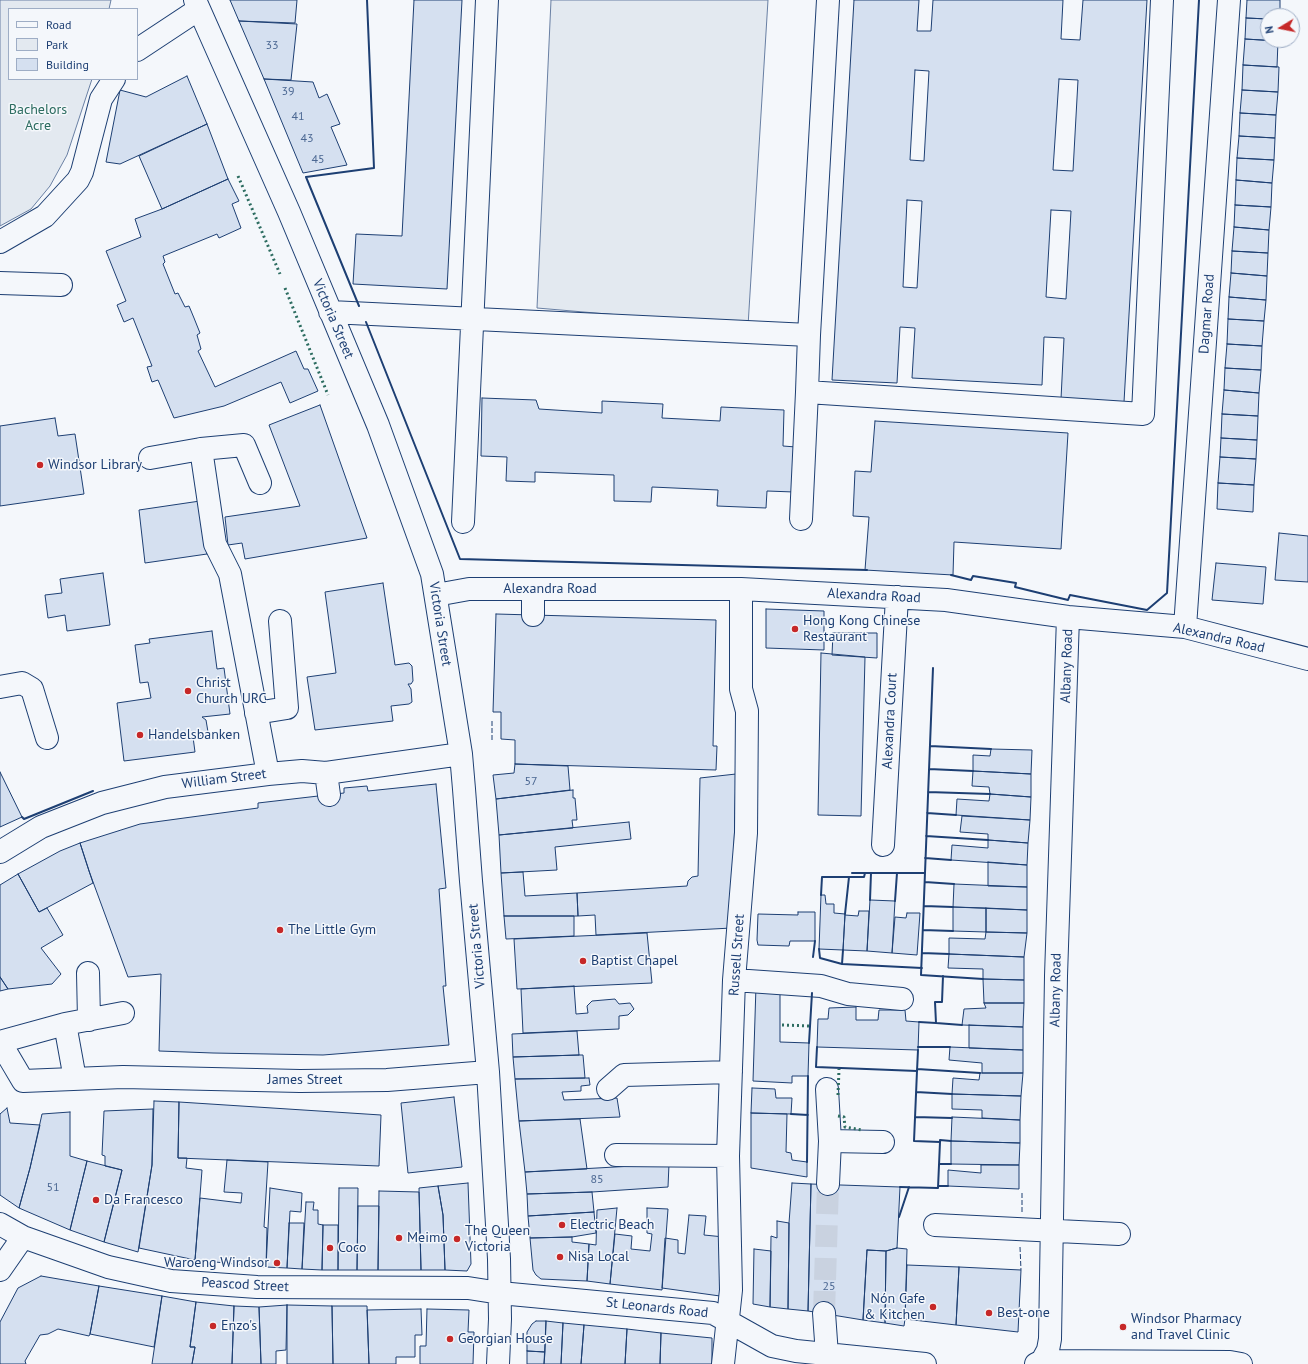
<!DOCTYPE html>
<html>
<head>
<meta charset="utf-8">
<style>
  body { margin:0 }
  #map { position:relative; width:1308px; height:1364px; overflow:hidden; background:#f4f7fb; font-family:"PT Sans",sans-serif }
  canvas { display:block }
  .legend { position:absolute; left:8px; top:8px; width:130px; height:72px; box-sizing:border-box; background:#f4f7fb; border:1px solid #9eadc5; margin:0; padding:5px 7px; list-style:none; font-size:12px; color:#1d3f73 }
  .legend li { display:flex; align-items:center; gap:8px; height:20px }
  .legend b { width:20px; border:1px solid #9eadc5 }
  .north { position:absolute; left:1260px; top:8px; width:40px; height:40px; box-sizing:border-box; background:#f4f7fb; border:1px solid #9eadc5; border-radius:50%; rotate:260deg; font-size:11px; font-weight:700; line-height:16px; text-align:center; color:#1d3f73 }
  .north::after { content:''; display:block; margin:auto; width:14px; height:18px; background:#c62828; clip-path:polygon(50% 0,100% 100%,50% 72%,0 100%) }
</style>
</head>
<body>
<div id="map">
<canvas width="1308" height="1364"></canvas>
<ul class="legend">
<li><b style="height:5px;background:#f4f7fb"></b>Road</li>
<li><b style="height:11px;background:#e3e9f0"></b>Park</li>
<li><b style="height:11px;background:#d5e0f0"></b>Building</li>
</ul>
<div class="north">N</div>
</div>
<script>
const g = document.querySelector('canvas').getContext('2d');
g.lineJoin = 'round';
function paint(path, color) { g.fillStyle = color; g.fill(path, 'evenodd'); }
const shape = rows => new Path2D(rows.map(r => 'M' + r).join(''));
function stroke(path, color, width, dash) { g.strokeStyle = color; g.lineWidth = width; g.lineCap = dash ? 'butt' : 'round'; g.setLineDash(dash || []); g.stroke(path); }
function label(font, color, halo, rows, align = 'center') {
  g.font = font + ' "PT Sans",sans-serif'; g.lineWidth = 3; g.setLineDash([]); g.textBaseline = 'middle'; g.strokeStyle = halo; g.fillStyle = color; for (const [text, x, y, turn = 0] of rows) {
    g.save(); g.translate(x, y); g.rotate((+turn || 0) * Math.PI / 180); g.textAlign = isNaN(turn) ? turn : align; if (halo) g.strokeText(text, 0, 0); g.fillText(text, 0, 0); g.restore();
  }
}
const green = shape([
  [0,0,111,0,109,9,9,9,9,79,92,79,67,155,50,186,31,209,0,226,0,0],
  [551,0,768,0,748,326,537,308,551,0]
]);
const building = shape([
  [230,0,297,0,295,23,239,21,230,0],
  [414,0,462,0,447,289,353,284,356,234,402,236,414,0],
  [854,0,919,0,917,31,931,31,933,0,1063,0,1061,39,1080,40,1083,0,1147,0,1124,402,1061,399,1064,338,1044,337,1042,385,912,378,915,328,900,327,897,383,832,380,854,0],
  [915,70,929,71,924,161,910,160,915,70],
  [1059,79,1078,80,1073,171,1053,170,1059,79],
  [907,200,922,201,917,288,903,287,907,200],
  [1051,210,1071,211,1066,299,1046,297,1051,210],
  [1247,0,1280,0,1280,16,1268,16,1268,19,1246,18,1247,0],
  [1246,18,1268,19,1268,40,1278,40,1278,41,1245,39,1246,18],
  [239,21,297,24,291,80,264,79,239,21],
  [1245,39,1278,41,1277,67,1243,65,1245,39],
  [1243,65,1279,67,1278,92,1242,90,1243,65],
  [187,76,207,124,120,164,106,162,120,90,146,97,187,76],
  [264,79,313,82,319,98,327,94,340,124,331,127,347,165,303,173,264,79],
  [1242,90,1278,92,1276,115,1240,113,1242,90],
  [1240,113,1276,115,1275,138,1239,136,1240,113],
  [207,124,228,179,162,209,139,156,207,124],
  [1239,136,1275,138,1274,160,1237,158,1239,136],
  [1237,158,1274,160,1272,183,1236,180,1237,158],
  [228,179,239,201,232,204,241,228,219,238,217,234,163,256,165,262,163,264,175,294,178,293,185,307,189,306,194,318,200,333,197,335,201,349,198,351,215,387,296,351,304,369,308,369,318,391,290,403,281,382,224,406,174,418,158,380,152,382,147,367,152,366,133,318,124,322,117,305,126,301,106,251,141,237,135,219,162,209,228,179],
  [1236,180,1272,183,1271,207,1235,205,1236,180],
  [1235,205,1271,207,1269,230,1234,227,1235,205],
  [1234,227,1269,230,1268,253,1232,251,1234,227],
  [1232,251,1268,253,1267,276,1231,273,1232,251],
  [1231,273,1267,276,1266,300,1229,297,1231,273],
  [1229,297,1266,300,1264,321,1228,319,1229,297],
  [1228,319,1264,321,1262,346,1227,344,1228,319],
  [1227,344,1262,346,1261,370,1225,368,1227,344],
  [1225,368,1261,370,1259,393,1224,390,1225,368],
  [1224,390,1259,393,1258,416,1222,414,1224,390],
  [482,398,536,400,539,409,602,413,602,401,663,404,662,418,720,421,721,407,784,410,783,446,796,447,794,492,767,491,766,508,717,506,718,490,652,487,651,502,614,501,614,475,535,472,535,482,506,481,507,457,481,456,482,398],
  [320,405,367,538,245,559,242,543,228,545,225,517,300,506,269,425,320,405],
  [1222,414,1258,416,1257,440,1221,438,1222,414],
  [55,418,58,436,75,434,84,494,0,506,0,426,55,418],
  [875,421,1068,433,1061,549,954,542,953,575,865,570,869,517,853,516,855,471,871,472,875,421],
  [1221,438,1257,440,1256,459,1220,457,1221,438],
  [1220,457,1256,459,1254,485,1218,483,1220,457],
  [1218,483,1254,485,1253,512,1217,509,1218,483],
  [200,501,207,554,145,563,139,510,200,501],
  [1279,533,1308,536,1308,582,1275,580,1279,533],
  [1216,563,1266,567,1263,604,1212,600,1216,563],
  [103,573,110,625,67,631,65,615,48,618,45,595,62,593,60,579,103,573],
  [383,583,395,665,409,663,412,666,413,681,411,684,408,684,411,689,412,702,409,704,391,706,393,721,315,730,307,677,336,673,325,592,383,583],
  [766,609,824,611,824,650,766,648,766,609],
  [496,614,716,620,713,746,717,746,716,770,515,764,515,740,501,739,501,712,493,712,496,614],
  [212,631,217,669,224,668,230,714,202,717,206,720,208,732,204,735,193,737,195,752,124,761,117,703,151,698,148,682,140,683,135,645,150,643,149,639,212,631],
  [833,633,877,633,877,658,832,655,833,633],
  [821,653,865,657,861,816,818,815,821,653],
  [991,749,1032,750,1031,774,973,771,973,755,990,756,991,749],
  [515,764,568,766,570,790,496,799,493,775,514,773,515,764],
  [973,771,1031,774,1031,797,990,794,989,787,972,786,973,771],
  [0,772,22,817,0,827,0,772],
  [736,774,732,928,596,935,595,915,578,916,577,893,687,886,688,881,692,877,698,876,700,778,736,774],
  [436,784,446,888,439,889,446,986,443,986,449,1045,323,1055,213,1053,159,1051,161,974,128,977,89,871,80,843,140,824,258,808,258,803,344,793,344,788,367,786,368,791,436,784],
  [573,790,573,798,575,798,577,820,572,820,573,828,499,835,496,799,573,790],
  [990,794,1031,797,1030,820,956,815,957,799,989,801,990,794],
  [962,816,1030,820,1028,843,988,840,988,834,960,832,962,816],
  [629,822,631,839,555,847,557,870,501,873,499,835,629,822],
  [988,840,1028,843,1027,865,951,860,952,845,988,848,988,840],
  [80,843,93,883,39,912,18,874,60,851,80,843],
  [988,862,1027,865,1027,887,988,886,988,862],
  [523,872,525,896,577,893,578,916,504,916,501,873,523,872],
  [18,874,39,912,47,908,63,935,41,948,61,974,52,984,8,989,0,977,0,885,18,874],
  [954,884,1027,887,1027,910,953,907,954,884],
  [821,895,825,895,826,904,834,904,834,913,845,914,843,950,819,949,821,895],
  [870,900,895,901,892,953,867,951,870,900],
  [953,907,986,908,986,932,953,931,953,907],
  [986,908,1027,910,1027,933,986,932,986,908],
  [859,911,869,911,867,951,843,950,845,915,858,916,859,911],
  [798,912,815,912,815,941,790,941,789,946,758,945,757,940,758,914,798,915,798,912],
  [907,913,920,913,917,955,892,953,895,917,906,918,907,913],
  [504,916,574,916,574,936,506,939,504,916],
  [986,932,1027,933,1024,957,949,954,949,938,985,939,986,932],
  [647,933,652,983,517,989,514,939,647,933],
  [949,954,1024,957,1024,980,983,979,983,969,948,968,949,954],
  [0,977,8,989,0,991,0,977],
  [983,979,1024,980,1024,1003,984,1003,983,979],
  [574,986,576,1014,588,1013,587,1006,592,1001,615,999,619,1004,630,1003,634,1009,628,1015,619,1016,619,1029,523,1033,521,989,574,986],
  [756,986,780,987,780,1042,809,1043,808,1076,792,1076,792,1083,753,1081,756,986],
  [984,1003,1024,1003,1023,1027,962,1025,964,1009,986,1008,984,1003],
  [856,1007,856,1020,878,1020,879,1010,905,1010,906,1021,919,1022,918,1050,817,1047,818,1019,828,1019,829,1008,856,1007],
  [969,1025,1023,1027,1023,1050,969,1048,969,1025],
  [577,1031,579,1055,513,1057,512,1034,577,1031],
  [950,1047,1023,1050,1023,1073,982,1073,982,1063,949,1060,950,1047],
  [579,1055,583,1055,585,1078,515,1079,513,1057,579,1055],
  [980,1073,1023,1073,1021,1096,952,1094,953,1078,979,1080,980,1073],
  [589,1078,590,1085,581,1086,581,1091,562,1092,564,1100,617,1098,620,1117,519,1121,515,1079,589,1078],
  [752,1088,775,1089,776,1098,792,1098,791,1114,751,1113,752,1088],
  [952,1094,1021,1096,1020,1120,982,1118,982,1110,952,1109,952,1094],
  [454,1097,462,1167,408,1173,401,1103,454,1097],
  [154,1101,179,1102,178,1158,187,1158,186,1168,202,1170,195,1260,139,1248,152,1165,154,1101],
  [179,1102,381,1115,379,1166,178,1158,179,1102],
  [7,1108,10,1123,40,1125,30,1168,19,1208,0,1195,0,1114,7,1108],
  [153,1109,152,1165,138,1252,104,1242,122,1170,105,1166,105,1156,102,1155,104,1111,153,1109],
  [70,1112,70,1156,87,1161,70,1230,19,1208,30,1168,42,1114,70,1112],
  [751,1113,787,1114,786,1152,791,1153,792,1160,807,1162,807,1177,751,1168,751,1113],
  [952,1117,1020,1120,1020,1143,951,1141,952,1117],
  [580,1119,587,1169,525,1172,519,1121,580,1119],
  [951,1141,1020,1143,1019,1165,951,1164,951,1141],
  [227,1160,268,1162,264,1227,267,1228,266,1267,195,1260,200,1198,241,1203,242,1193,224,1192,227,1160],
  [87,1161,122,1170,104,1242,70,1230,87,1161],
  [669,1164,668,1187,592,1192,527,1194,525,1172,669,1164],
  [981,1165,1019,1165,1019,1189,948,1186,948,1170,981,1173,981,1165],
  [468,1183,471,1264,467,1271,445,1270,443,1215,438,1186,468,1183],
  [792,1183,811,1184,808,1311,788,1309,789,1223,792,1183],
  [811,1184,900,1187,897,1248,886,1251,867,1250,863,1320,808,1311,811,1184],
  [438,1186,443,1215,445,1270,421,1270,419,1188,438,1186],
  [270,1188,302,1193,301,1212,290,1211,287,1268,266,1267,270,1188],
  [339,1188,358,1188,357,1270,338,1270,339,1188],
  [379,1191,419,1192,421,1270,378,1270,379,1191],
  [592,1192,594,1212,528,1216,527,1194,592,1192],
  [306,1202,314,1202,313,1210,318,1210,318,1224,323,1225,322,1270,302,1269,306,1202],
  [358,1206,379,1206,378,1270,357,1270,358,1206],
  [617,1208,610,1284,587,1281,589,1244,596,1245,597,1210,617,1208],
  [647,1208,668,1209,662,1290,610,1284,615,1234,632,1236,631,1249,650,1251,652,1234,647,1233,647,1208],
  [594,1212,596,1233,572,1237,530,1238,528,1216,594,1212],
  [689,1215,706,1216,704,1235,724,1237,720,1296,662,1288,665,1238,678,1240,678,1253,685,1254,689,1215],
  [777,1221,789,1223,788,1309,770,1307,771,1236,777,1238,777,1221],
  [289,1223,304,1223,302,1269,287,1268,289,1223],
  [323,1225,338,1225,338,1270,322,1270,323,1225],
  [572,1237,572,1242,589,1244,587,1281,541,1279,536,1275,533,1270,530,1238,572,1237],
  [897,1248,907,1249,905,1319,904,1326,885,1323,886,1251,897,1248],
  [754,1249,771,1251,770,1307,753,1304,754,1249],
  [867,1250,886,1251,885,1323,863,1320,867,1250],
  [907,1265,959,1267,956,1325,905,1319,907,1265],
  [959,1267,1021,1270,1018,1332,956,1325,959,1267],
  [41,1276,99,1286,90,1334,89,1336,58,1329,48,1334,40,1335,25,1361,26,1364,0,1364,0,1322,18,1288,41,1276],
  [99,1286,162,1296,154,1347,90,1334,99,1286],
  [162,1296,196,1302,190,1347,195,1347,192,1364,152,1364,162,1296],
  [196,1302,234,1306,232,1364,192,1364,195,1347,190,1347,196,1302],
  [287,1305,286,1350,276,1351,276,1364,261,1364,259,1307,287,1305],
  [287,1305,332,1306,333,1364,287,1364,287,1305],
  [234,1306,259,1307,261,1364,232,1364,234,1306],
  [332,1306,367,1306,369,1364,333,1364,332,1306],
  [421,1309,422,1335,415,1335,415,1357,396,1357,396,1364,369,1364,367,1310,421,1309],
  [427,1309,469,1310,468,1332,474,1332,473,1364,420,1364,420,1346,426,1346,427,1309],
  [536,1321,546,1321,545,1352,527,1351,527,1332,532,1324,536,1321],
  [546,1321,563,1323,561,1364,544,1364,546,1321],
  [563,1323,584,1325,581,1364,561,1364,563,1323],
  [584,1325,627,1329,625,1364,581,1364,584,1325],
  [627,1329,661,1333,660,1364,625,1364,627,1329],
  [661,1333,712,1338,712,1364,660,1364,661,1333],
  [527,1351,545,1352,544,1364,527,1364,527,1351]
]);
const minorTunnel = shape([
  [824,1313,828,1184]
]);
const minor = shape([
  [195,0,289,212,378,425,432,574,461,754,464,789,471,881,488,1072,499,1259,500,1319,498,1364],
  [137,50,199,9],
  [0,242,45,216,78,180,82,172,101,99,114,79],
  [0,283,61,285],
  [330,312,809,335,828,0],
  [809,335,807,392,1143,414,1162,0],
  [201,449,215,544,230,574,268,774],
  [150,458,201,449,244,445,260,483],
  [801,519,807,392],
  [463,522,487,0],
  [533,589,533,615],
  [436,595,469,589,741,589,946,600,1068,617,1185,627,1308,659],
  [1185,627,1229,0],
  [0,687,22,683,32,689,47,738],
  [256,713,287,708,280,621],
  [326,773,329,795],
  [883,845,897,597],
  [0,852,41,827,102,803,165,787,268,774,302,771,326,773,461,754],
  [88,973,89,1020],
  [734,980,821,986,848,994,902,999],
  [65,1024,0,1042,23,1081,123,1077,300,1081,387,1080,488,1072],
  [75,1079,65,1024,123,1013],
  [608,1089,624,1075,731,1072],
  [827,1089,830,1141,828,1184],
  [830,1141,883,1142],
  [616,1155,728,1156],
  [0,1224,23,1237,108,1267,171,1281,257,1287,468,1288,500,1293,713,1313,772,1346,796,1351,925,1364],
  [935,1225,1119,1234],
  [0,1270,23,1237],
  [824,1313,827,1355],
  [1042,1361,1048,1350,1050,1339,1056,976,1068,617],
  [723,1364,731,1290,728,1156,734,980,746,833,747,711,741,689,741,589],
  [1036,1364,1042,1361,1230,1362,1241,1364]
]);
const hedge = shape([
  [238,176,280,274],
  [285,288,328,395],
  [782,1025,810,1026],
  [838,1095,839,1069],
  [838,1116,844,1117,845,1127,862,1130]
]);
const fence = shape([
  [492,740,492,720],
  [1022,1212,1022,1191],
  [1020,1247,1021,1270]
]);
const wall = shape([
  [359,306,306,177,374,168,367,0],
  [366,322,460,559,867,570],
  [951,575,971,580,973,576,1016,583,1015,587,1068,600,1070,595,1147,610,1167,593,1199,0],
  [933,668,921,975,983,979],
  [930,746,991,749],
  [929,769,973,771],
  [928,792,990,794],
  [927,813,956,815],
  [22,817,24,819,93,791],
  [926,836,988,840],
  [925,858,951,860],
  [852,873,925,873],
  [925,882,954,884],
  [821,895,822,877,864,877,865,873],
  [870,900,871,873],
  [895,901,897,873],
  [924,906,953,907],
  [845,914,849,877],
  [923,930,953,931],
  [819,949,820,958,842,964,922,968],
  [922,953,949,954],
  [813,957,815,941],
  [842,964,843,950],
  [919,1022,936,1023,935,1002,942,1002,943,976],
  [936,1023,962,1025],
  [809,1043,812,993],
  [817,1047,816,1067,917,1071,918,1050],
  [918,1047,950,1047],
  [917,1069,980,1073],
  [916,1092,952,1094],
  [791,1114,808,1115],
  [915,1117,952,1118],
  [940,1142,940,1140,951,1141],
  [807,1162,808,1076],
  [939,1164,951,1164],
  [938,1186,948,1186],
  [900,1187,938,1188,940,1142,914,1141,917,1071],
  [899,1217,909,1187]
]);
const markers = [
  [40,465,4,"#c62828"],
  [795,629,4,"#c62828"],
  [188,691,4,"#c62828"],
  [140,735,4,"#c62828"],
  [280,930,4,"#c62828"],
  [583,961,4,"#c62828"],
  [96,1200,4,"#c62828"],
  [562,1225,4,"#c62828"],
  [399,1238,4,"#c62828"],
  [457,1239,4,"#c62828"],
  [330,1248,4,"#c62828"],
  [560,1257,4,"#c62828"],
  [277,1263,4,"#c62828"],
  [933,1307,4,"#c62828"],
  [989,1313,4,"#c62828"],
  [213,1326,4,"#c62828"],
  [1123,1327,4,"#c62828"],
  [450,1339,4,"#c62828"]
];
const numberNames = [
  ["33",272,46],
  ["39",288,92],
  ["41",298,117],
  ["43",307,139],
  ["45",318,160],
  ["57",531,782],
  ["85",597,1180],
  ["51",53,1188],
  ["25",829,1287]
];
const parkNames = [
  ["Bachelors",38,110],
  ["Acre",38,126]
];
const streetNames = [
  ["Dagmar Road",1207,314,-86],
  ["Victoria Street",333,319,67],
  ["Alexandra Road",550,589],
  ["Alexandra Road",874,596,3],
  ["Victoria Street",440,624,81],
  ["Alexandra Road",1219,638,13],
  ["Albany Road",1067,666,-88],
  ["Alexandra Court",890,721,-87],
  ["William Street",224,779,-7],
  ["Victoria Street",477,946,-95],
  ["Russell Street",737,955,-86],
  ["Albany Road",1056,990,-89],
  ["James Street",305,1080],
  ["Peascod Street",245,1285,3],
  ["St Leonards Road",657,1308,6]
];
const poiNames = [
  ["Windsor Library",48,465],
  ["Hong Kong Chinese",803,621],
  ["Restaurant",803,637],
  ["Christ",196,683],
  ["Church URC",196,699],
  ["Handelsbanken",148,735],
  ["The Little Gym",288,930],
  ["Baptist Chapel",591,961],
  ["Da Francesco",104,1200],
  ["Electric Beach",570,1225],
  ["The Queen",465,1231],
  ["Victoria",465,1247],
  ["Meimo",407,1238],
  ["Coco",338,1248],
  ["Nisa Local",568,1257],
  ["Waroeng Windsor",269,1263,"right"],
  ["Nón Cafe",925,1299,"right"],
  ["& Kitchen",925,1315,"right"],
  ["Best-one",997,1313],
  ["Windsor Pharmacy",1131,1319],
  ["and Travel Clinic",1131,1335],
  ["Enzo's",221,1326],
  ["Georgian House",458,1339]
];
paint(green, '#e3e9f0');
stroke(green, '#687fa3', 1);
paint(building, '#d5e0f0');
stroke(building, '#1d3f73', 1);
stroke(minorTunnel, '#c9d2e0', 22, [22, 11]);
stroke(minor, '#1d3f73', 24);
stroke(minor, '#f4f7fb', 22);
stroke(hedge, '#2c6c60', 3, [2, 3]);
stroke(fence, '#1d3f73', 1, [5, 2]);
stroke(wall, '#1d3f73', 2);
for (const [x, y, r, color] of markers) { const dot = new Path2D(); dot.arc(x, y, r, 0, 2 * Math.PI); g.fillStyle = color; g.fill(dot); stroke(dot, '#f4f7fb', 1.5); }
label('12px', '#4b6792', null, numberNames);
label('14px', '#2c6c60', '#f4f7fb', parkNames);
label('14px', '#1d3f73', '#f4f7fb', streetNames);
label('14px', '#1d3f73', '#f4f7fb', poiNames, 'left');
</script>
</body>
</html>
